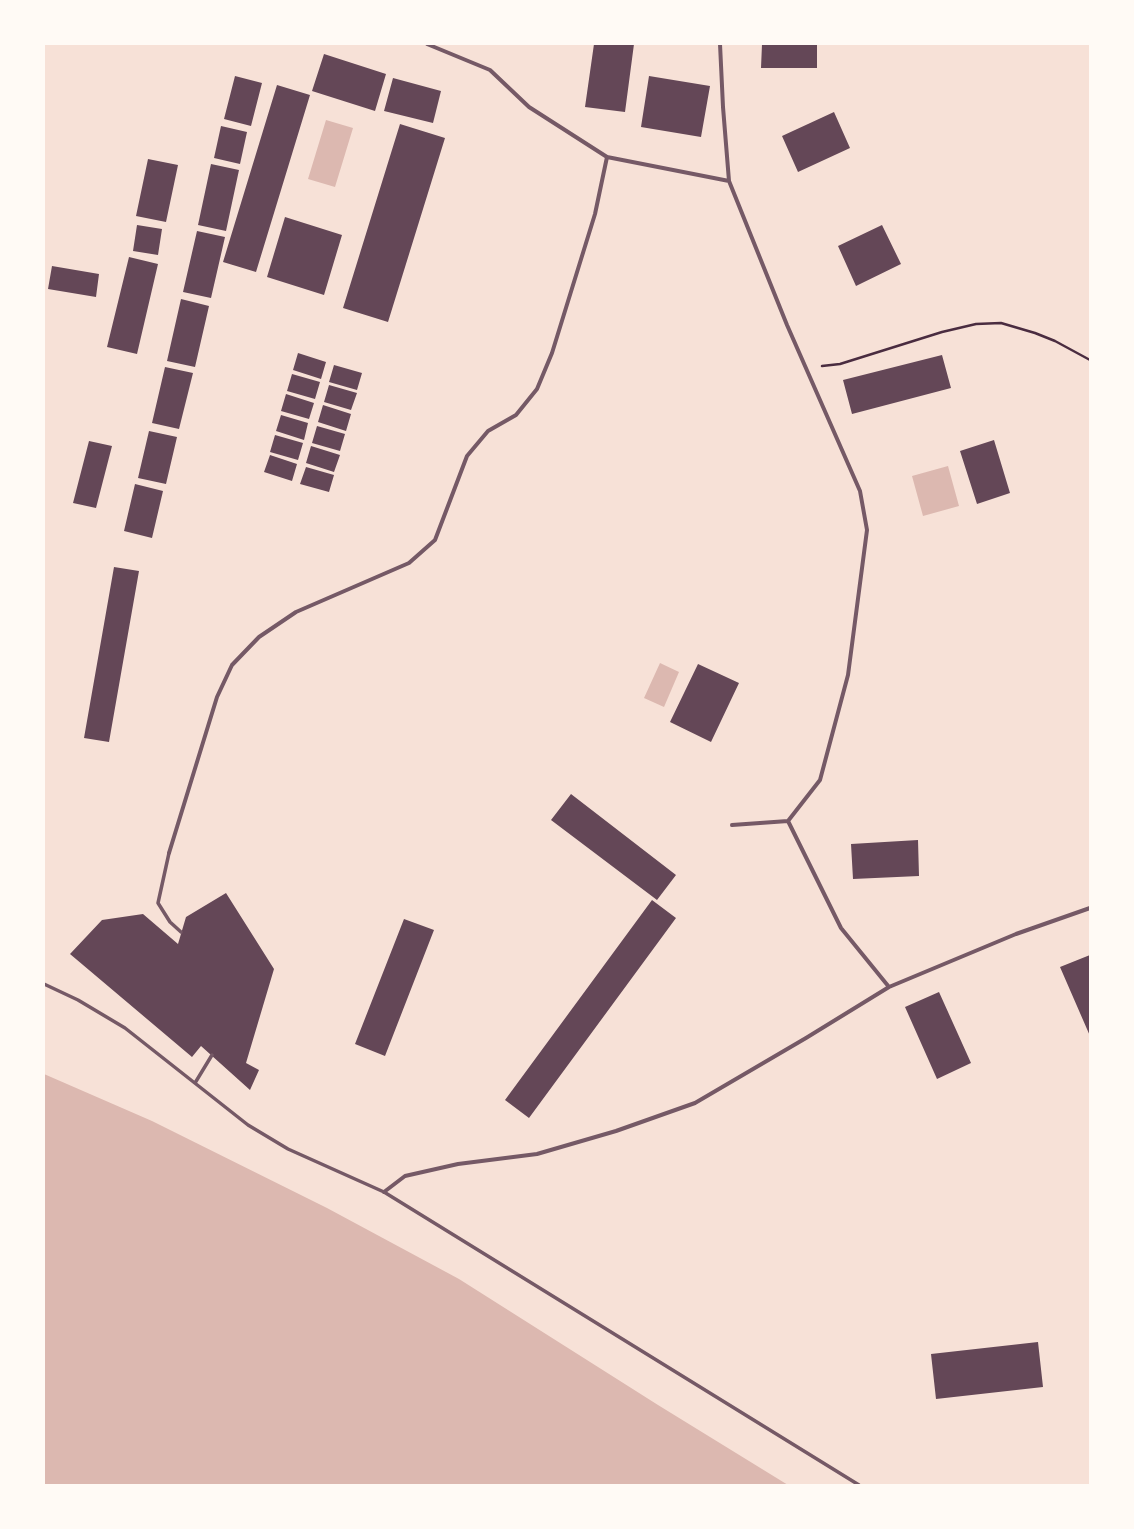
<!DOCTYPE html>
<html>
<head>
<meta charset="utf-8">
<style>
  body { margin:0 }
  #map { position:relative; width:1134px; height:1529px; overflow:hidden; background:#f7e1d7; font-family:Poppins,sans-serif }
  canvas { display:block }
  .frame { position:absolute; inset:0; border:45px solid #fffaf5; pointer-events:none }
</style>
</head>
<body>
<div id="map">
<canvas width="1134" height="1529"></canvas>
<div class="frame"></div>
</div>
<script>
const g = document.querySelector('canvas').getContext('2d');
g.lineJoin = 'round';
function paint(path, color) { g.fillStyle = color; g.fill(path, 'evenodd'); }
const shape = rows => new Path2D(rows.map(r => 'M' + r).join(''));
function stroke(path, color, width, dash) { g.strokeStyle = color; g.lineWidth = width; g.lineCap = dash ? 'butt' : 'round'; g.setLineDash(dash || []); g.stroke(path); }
const water = shape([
  [326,120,353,128,335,187,308,179],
  [948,466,959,506,923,516,912,476],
  [660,663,679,672,664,707,644,698],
  [44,1074,152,1121,327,1208,459,1279,658,1405,788,1485,44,1485]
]);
const building = shape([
  [594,44,634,44,625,112,585,107],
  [762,44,817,44,817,68,761,68],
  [324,54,386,74,375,111,312,91],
  [235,76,262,83,251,126,224,119],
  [649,76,710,86,701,137,641,127],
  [393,78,441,91,433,123,384,111],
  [277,85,310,95,256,272,223,262],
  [834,112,850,148,798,172,782,136],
  [400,124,445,138,388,322,343,308],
  [221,126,247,132,240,164,214,158],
  [148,159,178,165,166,222,136,216],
  [211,164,239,170,226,231,198,225],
  [285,217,342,235,324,295,267,277],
  [137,225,162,229,158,255,133,251],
  [882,225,901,264,856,286,838,246],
  [197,231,225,237,211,298,183,292],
  [129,257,158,264,137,354,107,347],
  [52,266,99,274,96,297,48,289],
  [181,299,209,306,195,367,167,361],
  [298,353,326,362,321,379,293,370],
  [942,355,951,388,852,414,843,380],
  [334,365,362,373,357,390,329,382],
  [165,367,193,373,179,429,152,423],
  [292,374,320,382,315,399,287,391],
  [329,385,357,393,351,410,324,402],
  [286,394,314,403,309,419,281,411],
  [323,405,351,414,346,431,318,422],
  [281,415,308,423,304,440,276,431],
  [317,426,345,434,340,451,312,443],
  [149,431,177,437,166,484,138,478],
  [275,435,303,443,298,460,270,452],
  [994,440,1010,493,977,504,960,451],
  [89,441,112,446,96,508,73,503],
  [311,446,340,455,334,472,306,463],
  [270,455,297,464,292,481,264,472],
  [306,467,334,475,329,492,300,484],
  [135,484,163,491,152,538,124,531],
  [114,567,139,571,109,742,84,738],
  [698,664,739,683,711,742,670,722],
  [571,794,676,875,657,900,551,820],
  [918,840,919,876,853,879,851,844],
  [226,893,274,969,246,1063,259,1070,250,1090,201,1046,192,1057,70,954,102,920,143,914,178,944,186,917],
  [652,900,676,918,529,1118,505,1100],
  [404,919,434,930,385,1056,355,1044],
  [1090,955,1090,1036,1060,967],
  [939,992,971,1063,937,1079,905,1007],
  [1038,1342,1043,1387,936,1399,931,1354]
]);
const path = shape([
  [822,366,840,364,942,332,976,324,1001,323,1035,333,1055,341,1090,360]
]);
const pedestrian = shape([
  [169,853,158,903,170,922,181,932],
  [44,984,78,1000,125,1028,248,1125,288,1149,384,1192,859,1485],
  [195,1083,212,1055]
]);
const minor = shape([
  [427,44,490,70,529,107,607,157,729,181],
  [720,44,723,107,729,181,787,325,860,491,867,530,848,675,820,780,788,821,841,928,889,987],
  [732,825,788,821],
  [169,853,217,697,232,665,259,637,296,612,409,563,435,540,467,456,488,431,516,415,537,389,552,353,595,214,607,157],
  [384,1192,405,1176,458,1164,537,1154,616,1131,695,1103,806,1038,889,987,1016,934,1090,908]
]);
paint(water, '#dcb8b0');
paint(building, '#644757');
stroke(path, '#4a2c40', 2.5);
stroke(pedestrian, '#755966', 3.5);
stroke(minor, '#755966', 4);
</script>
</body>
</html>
